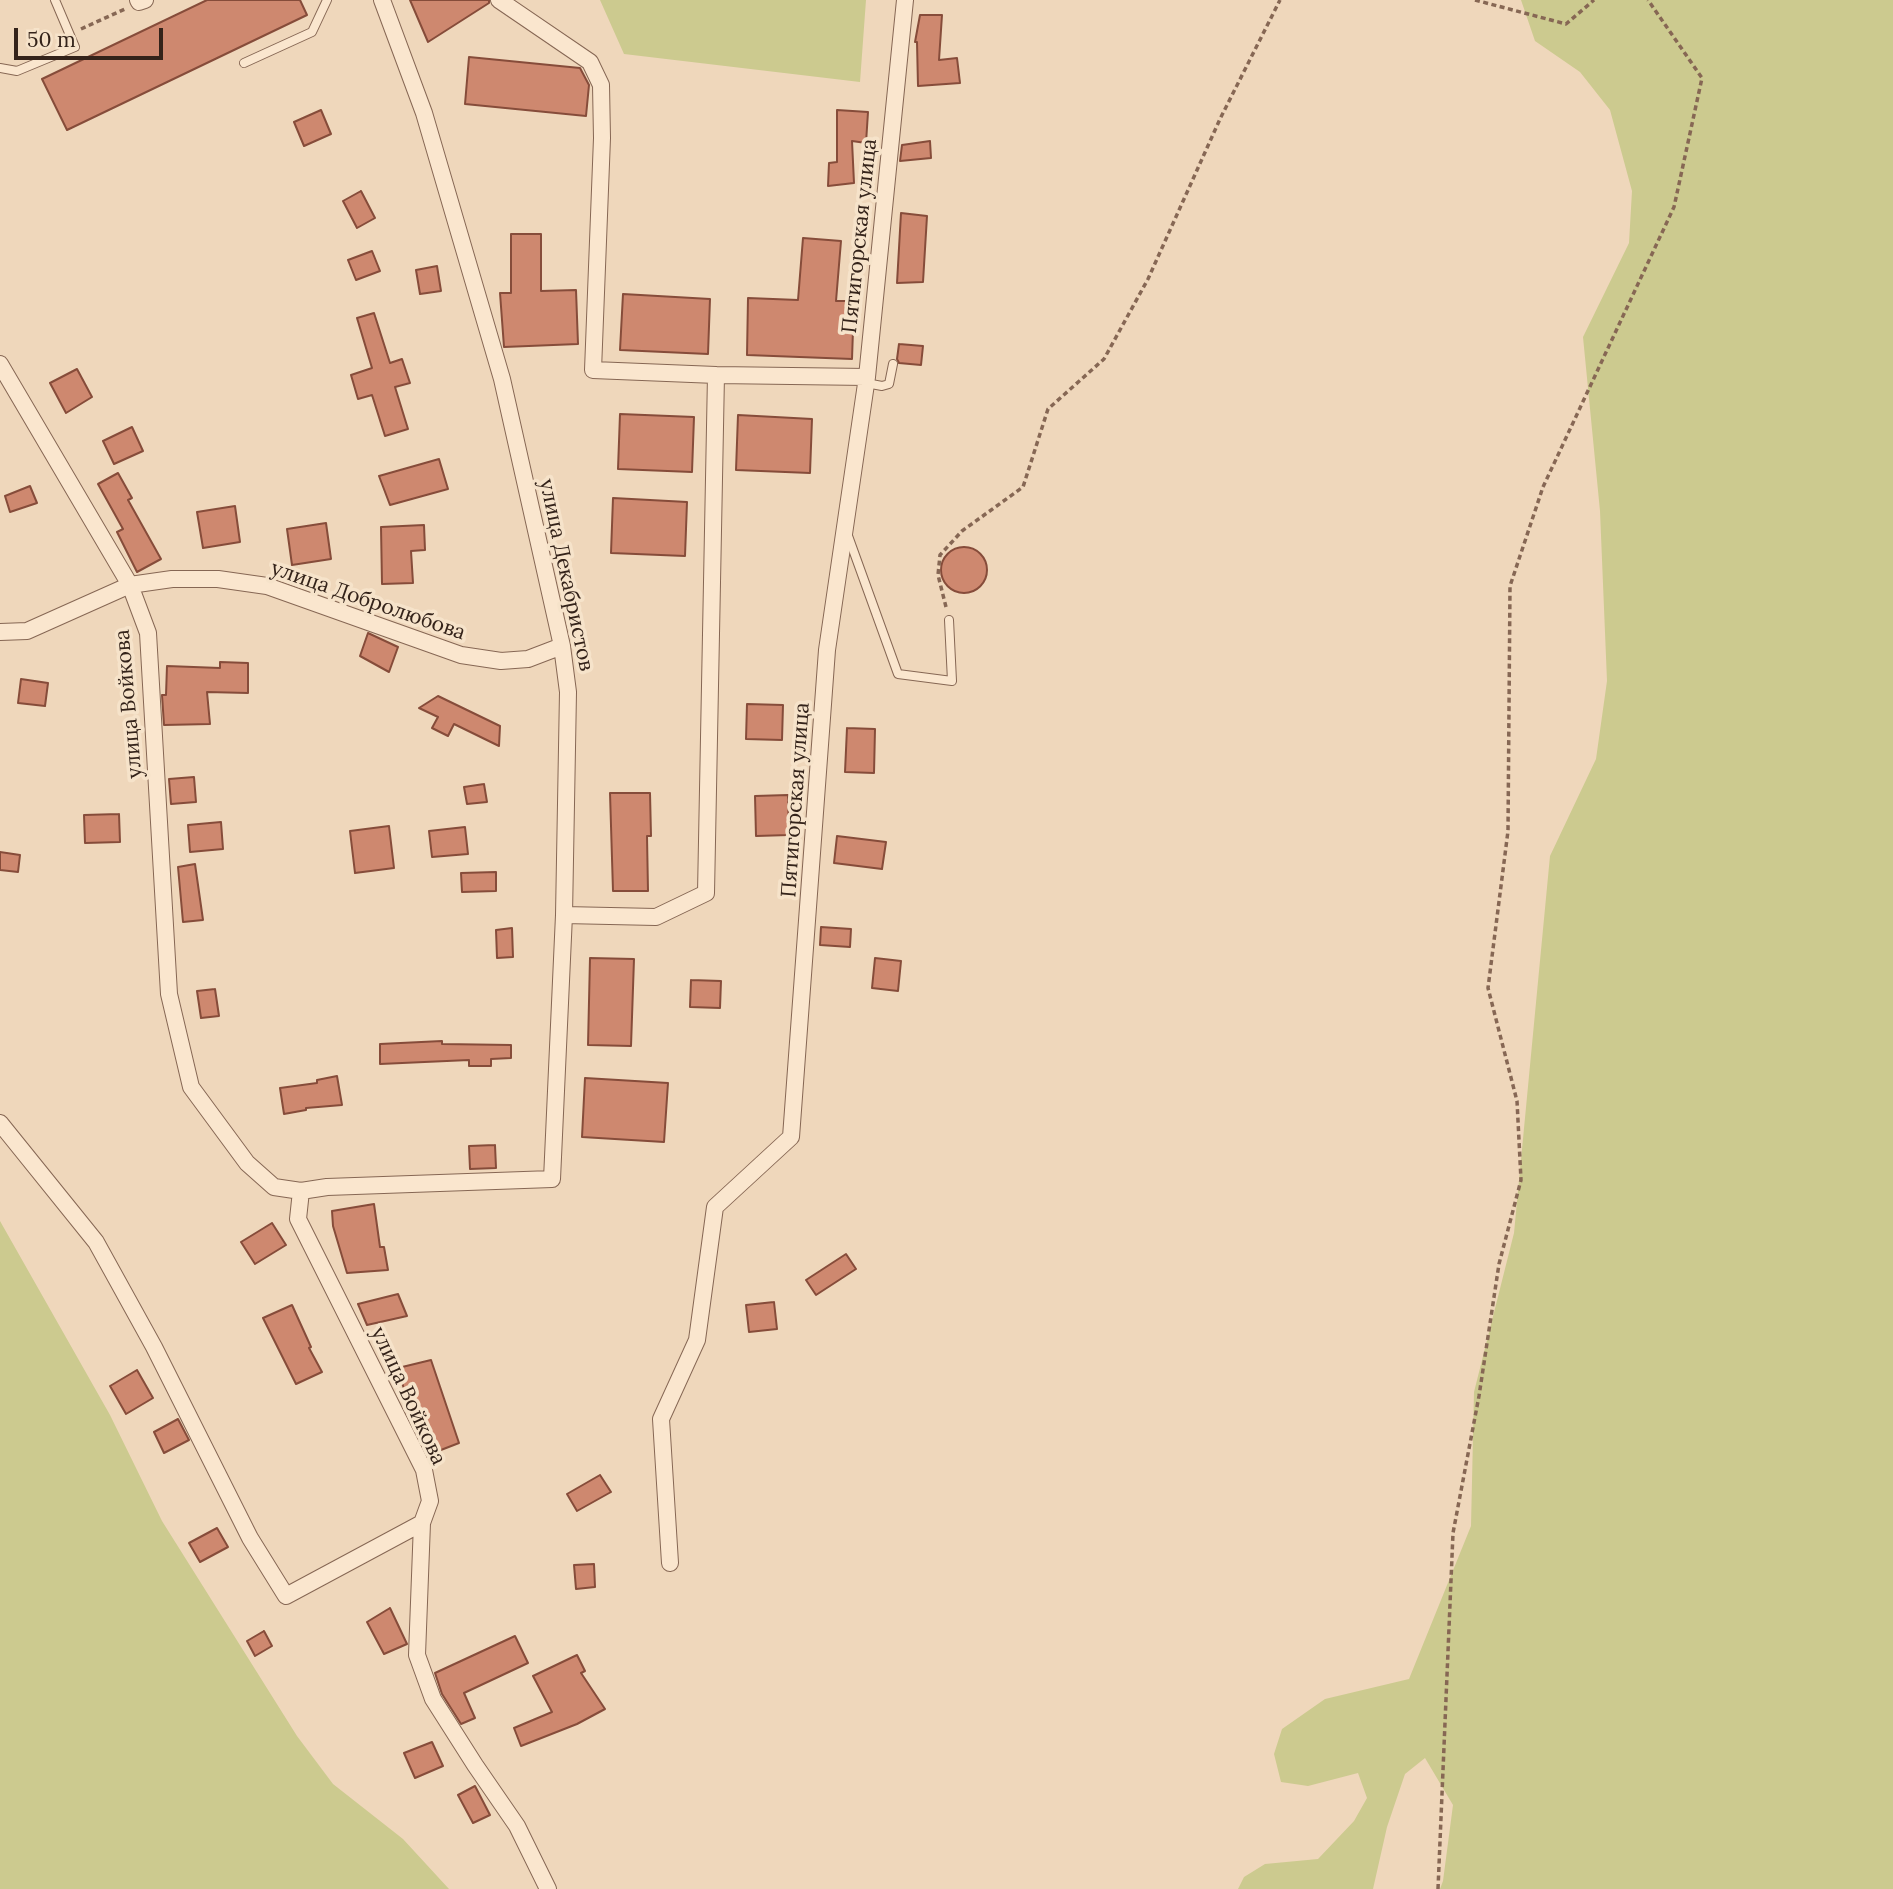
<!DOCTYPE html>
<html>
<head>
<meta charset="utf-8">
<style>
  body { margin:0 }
  #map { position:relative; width:1893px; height:1889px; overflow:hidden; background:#efd7bb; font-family:Lora,serif }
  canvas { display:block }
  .scale { position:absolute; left:14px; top:28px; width:149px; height:32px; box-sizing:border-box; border:4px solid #34231a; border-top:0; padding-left:9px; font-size:21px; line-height:24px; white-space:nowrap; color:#34231a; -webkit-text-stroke:5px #f6e3ca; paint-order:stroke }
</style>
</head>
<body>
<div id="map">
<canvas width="1893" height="1889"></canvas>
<div class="scale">50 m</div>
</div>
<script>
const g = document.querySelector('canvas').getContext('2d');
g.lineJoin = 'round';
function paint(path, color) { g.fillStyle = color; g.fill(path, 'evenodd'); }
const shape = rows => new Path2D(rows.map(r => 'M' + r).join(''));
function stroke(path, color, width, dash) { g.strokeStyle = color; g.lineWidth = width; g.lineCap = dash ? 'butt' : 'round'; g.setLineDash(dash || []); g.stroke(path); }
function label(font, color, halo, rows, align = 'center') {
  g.font = font + ' Lora,serif'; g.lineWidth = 7; g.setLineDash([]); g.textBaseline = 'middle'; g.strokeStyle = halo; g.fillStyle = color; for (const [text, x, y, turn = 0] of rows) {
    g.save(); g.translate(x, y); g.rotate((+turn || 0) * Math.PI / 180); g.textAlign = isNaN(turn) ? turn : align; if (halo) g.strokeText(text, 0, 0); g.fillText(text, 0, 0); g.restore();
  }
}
const green = shape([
  [600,0,866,0,860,82,624,54],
  [1521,0,1893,0,1893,1889,1440,1889,1443,1881,1453,1805,1425,1758,1405,1774,1387,1827,1373,1889,1238,1889,1244,1877,1265,1864,1318,1859,1354,1821,1367,1798,1358,1773,1308,1786,1281,1782,1274,1754,1282,1729,1325,1699,1409,1679,1471,1526,1474,1392,1514,1233,1550,856,1596,759,1607,681,1600,511,1583,337,1629,243,1632,191,1610,110,1580,72,1535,41],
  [0,1221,110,1415,162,1521,297,1736,333,1784,403,1839,449,1889,0,1889]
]);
const building = shape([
  [207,0,300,0,307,15,67,130,42,79,207,0],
  [410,0,489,0,489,3,428,42,410,0],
  [920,15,942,15,939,60,957,58,960,83,918,86,917,42,915,42,920,15],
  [469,57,580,68,589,85,586,116,465,104,469,57],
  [321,110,331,134,304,146,294,122,321,110],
  [837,110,868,112,866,143,852,141,854,183,828,186,829,163,837,162,837,110],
  [930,141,931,158,900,161,902,145,930,141],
  [361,191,375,218,357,228,343,201,361,191],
  [901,213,927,216,923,282,897,283,901,213],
  [511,234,541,234,541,291,576,290,578,344,504,347,500,293,511,293,511,234],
  [803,238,841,241,836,301,854,301,852,359,747,355,748,298,798,300,803,238],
  [372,251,380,271,356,280,348,260,372,251],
  [437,266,441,291,420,294,416,270,437,266],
  [623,294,710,299,708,354,620,350,623,294],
  [374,313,390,363,402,359,410,383,395,387,408,429,385,436,372,395,358,399,351,375,372,368,357,318,374,313],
  [899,344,923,346,921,365,899,363,897,359,899,344],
  [77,369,92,397,66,413,50,383,77,369],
  [620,414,694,417,692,472,618,469,620,414],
  [738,415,812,419,810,473,736,470,738,415],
  [132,427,143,451,114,464,103,441,132,427],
  [439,459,448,489,390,505,379,476,439,459],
  [118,473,132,498,128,500,161,559,137,572,117,532,123,529,98,484,118,473],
  [30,486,37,503,10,512,5,496,30,486],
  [613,498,687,502,685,556,611,553,613,498],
  [235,506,240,542,203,548,197,512,235,506],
  [326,523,331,559,292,565,287,529,326,523],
  [424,525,425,550,411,551,413,583,382,584,381,527,424,525],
  '941 570a23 23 0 1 1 46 0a23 23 0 1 1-46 0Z',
  [368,633,398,647,389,672,360,656,368,633],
  [220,662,248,663,248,693,207,692,210,724,164,725,162,695,166,695,167,666,220,668,220,662],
  [21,679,48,683,45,706,18,703,21,679],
  [438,696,500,726,499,746,454,724,448,736,432,728,438,717,419,708,438,696],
  [747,704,783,705,782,740,746,739,747,704],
  [847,728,875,729,874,773,845,772,847,728],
  [194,777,196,802,171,804,169,779,194,777],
  [484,784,487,802,467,804,464,787,484,784],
  [610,793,650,793,651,836,647,836,648,891,613,891,610,793],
  [788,795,789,835,756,836,755,796,788,795],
  [119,814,120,842,85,843,84,815,119,814],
  [221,822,223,849,190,852,188,825,221,822],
  [389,826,394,868,355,873,350,831,389,826],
  [465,827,468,854,432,857,429,831,465,827],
  [837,836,886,842,882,869,834,863,837,836],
  [0,852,20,855,18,872,0,870,0,852],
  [195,864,203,920,183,922,178,867,195,864],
  [496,872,496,891,462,892,461,873,496,872],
  [821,927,851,929,850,947,820,945,821,927],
  [512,928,513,957,497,958,496,930,512,928],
  [590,958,634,959,631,1046,588,1045,590,958],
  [875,958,901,961,898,991,872,988,875,958],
  [691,980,721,981,720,1008,690,1007,691,980],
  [215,989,219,1016,201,1018,197,991,215,989],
  [442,1041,442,1044,511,1045,511,1058,491,1059,491,1066,469,1066,469,1060,380,1064,380,1044,442,1041],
  [337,1076,342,1105,306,1108,306,1110,284,1114,280,1088,317,1083,317,1080,337,1076],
  [585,1078,668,1083,664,1142,582,1137,585,1078],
  [495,1145,496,1168,470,1169,469,1146,495,1145],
  [374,1204,380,1247,384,1247,388,1270,347,1273,333,1226,332,1211,374,1204],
  [272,1223,286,1245,255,1264,241,1242,272,1223],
  [846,1254,856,1269,816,1295,806,1280,846,1254],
  [398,1294,407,1316,367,1325,358,1304,398,1294],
  [774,1302,777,1329,749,1332,746,1305,774,1302],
  [292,1305,311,1347,309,1348,322,1372,296,1384,263,1318,292,1305],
  [431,1360,459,1443,428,1455,411,1421,413,1421,398,1368,431,1360],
  [137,1370,153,1398,126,1414,110,1386,137,1370],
  [178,1419,189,1440,164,1453,154,1432,178,1419],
  [600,1475,611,1492,577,1511,567,1494,600,1475],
  [217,1528,228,1547,200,1562,189,1543,217,1528],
  [594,1564,595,1587,576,1589,574,1565,594,1564],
  [390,1608,407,1644,384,1654,367,1622,390,1608],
  [264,1631,272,1646,255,1656,247,1641,264,1631],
  [515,1636,528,1663,464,1693,475,1718,461,1724,442,1694,435,1673,515,1636],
  [577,1655,585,1671,581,1673,605,1709,577,1724,521,1746,514,1728,552,1712,533,1676,577,1655],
  [432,1742,443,1766,415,1778,404,1753,432,1742],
  [475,1786,490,1815,473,1823,458,1795,475,1786]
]);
const path = shape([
  [1475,0,1566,24,1594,0],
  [81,29,125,9],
  [946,607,938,575,940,555,962,531,1023,487,1048,409,1104,359,1148,279,1220,119,1280,0],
  [1438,1889,1453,1533,1479,1396,1499,1264,1521,1180,1517,1101,1488,988,1508,831,1510,586,1543,487,1674,207,1702,78,1648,0]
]);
const lane = shape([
  [244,63,312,32,327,0],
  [0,68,17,71,75,47,55,0],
  [866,383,882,386,889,384,893,364],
  [847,533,898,674,952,681,949,620]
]);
const street = shape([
  [138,0,139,2,145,0],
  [382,0,424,113,502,379,562,646,568,692,564,915,552,1179,327,1187,301,1191,298,1219,424,1470,430,1501,422,1523,417,1655,433,1699,475,1765,517,1826,548,1889],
  [499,0,590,62,601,85,602,138,593,370,716,375,706,893,656,917,564,915],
  [0,364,130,585,148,633,169,994,191,1087,247,1163,274,1187,301,1191],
  [716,375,867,377],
  [0,632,27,631,130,585,172,579,218,579,267,586,461,655,501,661,528,659,562,646],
  [0,1123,96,1242,154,1347,250,1538,286,1596,422,1523],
  [670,1563,661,1419,697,1340,715,1207,791,1137,827,650,867,377,905,0]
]);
const streetNames = [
  ["Пятигорская улица",860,236,-84],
  ["улица Декабристов",566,575,78],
  ["улица Добролюбова",368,601,19],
  ["улица Войкова",129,704,-95],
  ["Пятигорская улица",796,800,-86],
  ["улица Войкова",408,1396,65]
];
paint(green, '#ccca8f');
paint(building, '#ce886f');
stroke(building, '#864c3a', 2);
stroke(lane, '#866754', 10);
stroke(street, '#866754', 18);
stroke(path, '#866754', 3.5, [5, 3.5]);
stroke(lane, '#fae6ce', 8);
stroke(street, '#fae6ce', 16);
label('21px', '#34231a', '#f6e3ca', streetNames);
</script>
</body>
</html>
